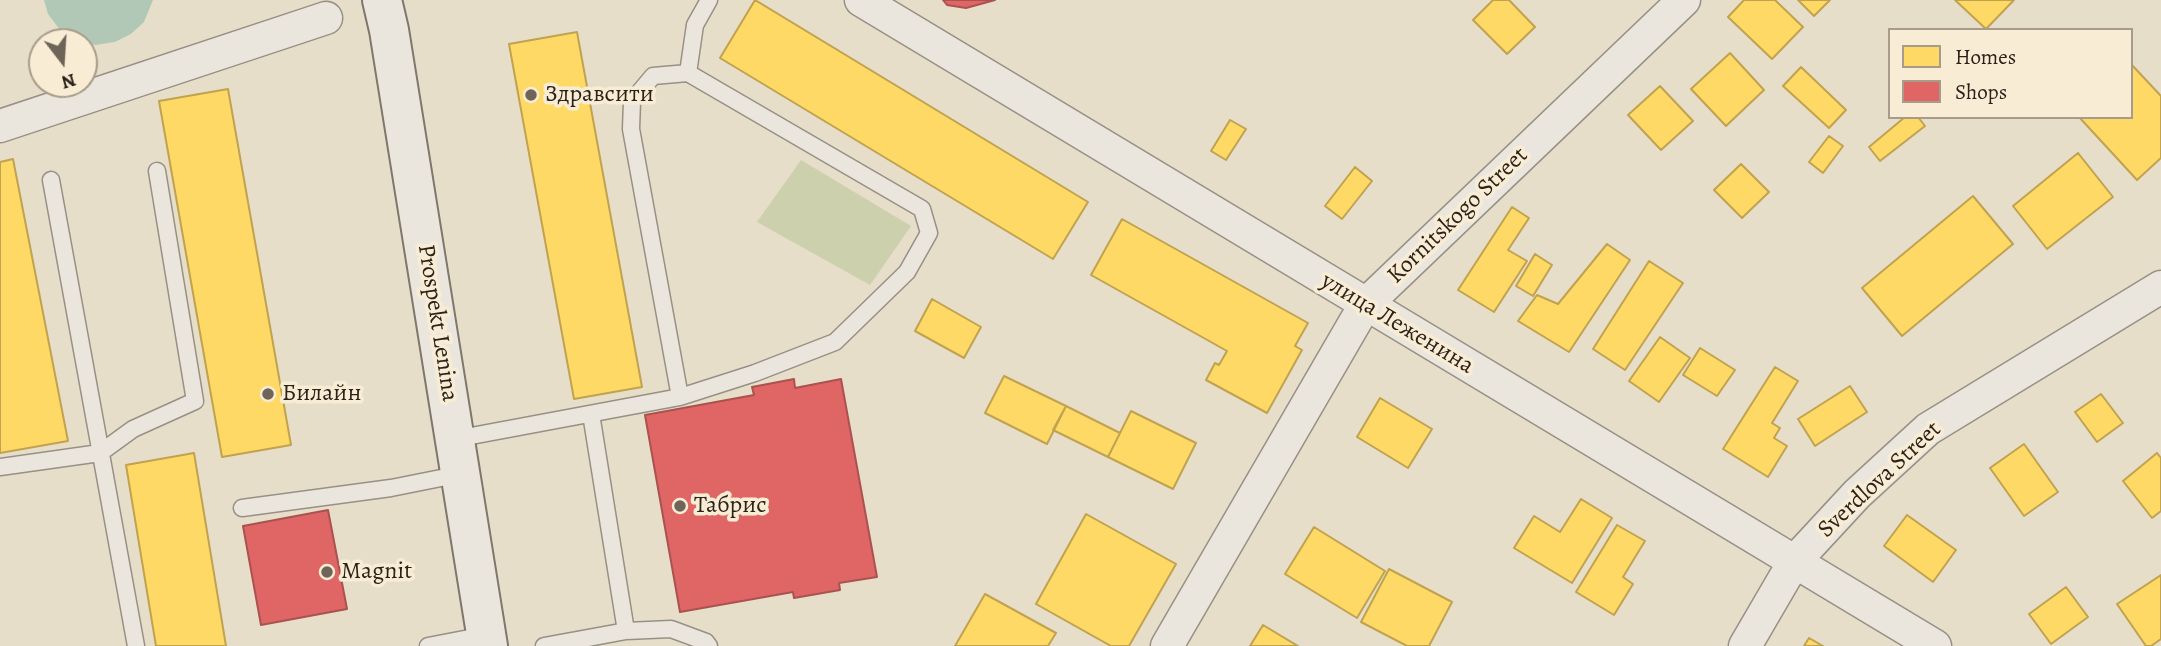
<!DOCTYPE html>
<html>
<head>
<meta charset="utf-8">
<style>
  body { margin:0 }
  #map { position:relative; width:2161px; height:646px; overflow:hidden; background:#e7deca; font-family:Alegreya,serif }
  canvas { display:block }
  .legend { position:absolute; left:1888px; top:28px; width:245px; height:91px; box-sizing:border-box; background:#f8edd4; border:2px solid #a79c8a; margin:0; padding:9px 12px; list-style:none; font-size:21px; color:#2d221a }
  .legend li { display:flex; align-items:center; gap:14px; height:35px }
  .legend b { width:35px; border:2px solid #a79c8a }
  .north { position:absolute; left:28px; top:28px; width:70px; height:70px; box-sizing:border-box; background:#f8edd4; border:2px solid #a79c8a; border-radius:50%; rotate:163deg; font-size:19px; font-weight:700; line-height:28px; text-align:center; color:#2d221a }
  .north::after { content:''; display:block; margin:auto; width:24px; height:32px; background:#6e6458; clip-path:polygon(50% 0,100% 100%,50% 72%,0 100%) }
</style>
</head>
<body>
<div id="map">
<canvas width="2161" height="646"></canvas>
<ul class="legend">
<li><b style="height:19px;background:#ffd966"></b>Homes</li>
<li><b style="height:19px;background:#e06666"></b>Shops</li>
</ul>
<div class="north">N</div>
</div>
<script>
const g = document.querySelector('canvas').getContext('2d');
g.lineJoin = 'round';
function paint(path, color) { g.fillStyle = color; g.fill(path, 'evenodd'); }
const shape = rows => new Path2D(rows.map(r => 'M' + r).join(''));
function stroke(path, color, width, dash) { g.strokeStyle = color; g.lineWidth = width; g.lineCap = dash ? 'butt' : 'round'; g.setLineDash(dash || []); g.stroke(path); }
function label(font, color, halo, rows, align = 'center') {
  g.font = font + ' Alegreya,serif'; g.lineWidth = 7; g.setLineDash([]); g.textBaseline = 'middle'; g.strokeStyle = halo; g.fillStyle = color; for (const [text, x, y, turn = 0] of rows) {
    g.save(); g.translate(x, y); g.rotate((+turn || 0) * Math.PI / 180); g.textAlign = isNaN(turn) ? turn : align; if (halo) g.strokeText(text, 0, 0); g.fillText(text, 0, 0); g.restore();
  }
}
const green = shape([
  [801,160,911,226,870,285,757,222]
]);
const water = shape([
  [44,0,153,0,144,22,131,34,115,42,95,45,76,40,60,30,48,14]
]);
const homes = shape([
  [755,0,1088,202,1053,259,720,58,755,0],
  [1493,0,1509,0,1535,27,1507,54,1473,20,1493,0],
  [1744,0,1775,0,1803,27,1772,59,1728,17,1744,0],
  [1798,0,1830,0,1814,16,1798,0],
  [1955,0,2014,0,1986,29,1955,0],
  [577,32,642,387,574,399,509,44,577,32],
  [1730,53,1764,90,1726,126,1691,89,1730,53],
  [2131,64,2161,96,2161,158,2137,180,2079,117,2131,117,2131,64],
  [1801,67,1846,110,1829,128,1783,86,1801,67],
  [1660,86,1693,121,1661,150,1628,115,1660,86],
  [228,89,291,445,222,457,159,101,228,89],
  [1905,117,1918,117,1925,126,1880,161,1869,147,1905,117],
  [1230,120,1246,129,1226,160,1211,151,1230,120],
  [1829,136,1843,146,1823,173,1809,162,1829,136],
  [2078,153,2113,197,2047,249,2013,206,2078,153],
  [13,159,68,441,0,453,0,162,13,159],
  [1741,164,1769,192,1742,218,1714,190,1741,164],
  [1355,167,1372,181,1342,219,1325,206,1355,167],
  [1973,196,2013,244,1902,336,1862,288,1973,196],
  [1512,207,1529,218,1508,250,1527,261,1494,312,1458,290,1512,207],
  [1122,219,1308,323,1295,346,1302,350,1267,413,1206,380,1215,363,1219,365,1227,351,1091,275,1122,219],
  [1607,244,1630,260,1569,352,1518,321,1537,295,1558,304,1607,244],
  [1535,254,1552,265,1533,296,1516,286,1535,254],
  [1649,261,1683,283,1625,370,1593,349,1649,261],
  [932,299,981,327,964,358,915,331,932,299],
  [1660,337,1690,358,1659,402,1629,381,1660,337],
  [1700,348,1735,370,1717,396,1683,375,1700,348],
  [1775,367,1798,381,1772,423,1780,428,1774,438,1787,446,1768,477,1723,449,1775,367],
  [1004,376,1066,406,1047,444,985,413,1004,376],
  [1850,386,1867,412,1815,446,1798,419,1850,386],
  [2101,394,2123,423,2097,442,2075,412,2101,394],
  [1380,398,1432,429,1408,468,1357,437,1380,398],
  [1066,406,1120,433,1108,457,1053,430,1066,406],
  [1131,411,1196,443,1173,489,1108,457,1131,411],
  [2024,444,2058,492,2024,516,1990,468,2024,444],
  [194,453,226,646,156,646,126,465,194,453],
  [2157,453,2161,458,2161,511,2152,518,2123,481,2157,453],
  [1581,499,1612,518,1572,583,1514,548,1534,516,1560,532,1581,499],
  [1086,514,1176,564,1129,646,1111,646,1036,604,1086,514],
  [1907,515,1956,550,1933,582,1884,546,1907,515],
  [1617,525,1645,541,1623,577,1633,584,1614,615,1576,592,1617,525],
  [1314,527,1385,571,1357,618,1285,574,1314,527],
  [1389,569,1452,602,1429,646,1407,646,1361,622,1389,569],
  [2161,575,2161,639,2151,646,2146,646,2117,604,2161,575],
  [2066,587,2088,617,2051,644,2029,614,2066,587],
  [985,594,1056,633,1048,646,955,646,985,594],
  [1263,625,1298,646,1250,646,1263,625],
  [1809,638,1823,646,1804,646,1809,638]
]);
const shops = shape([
  [943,0,995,0,966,8,947,5,943,0],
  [794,379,795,388,841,379,877,577,839,583,840,590,794,598,793,592,680,612,645,415,754,395,752,387,794,379],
  [328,510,347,609,261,625,243,526,328,510]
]);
const lane = shape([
  [688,73,695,25,709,0],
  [51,180,136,646],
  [591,414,626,631],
  [455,439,680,397,755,373,835,342,907,272,929,233,922,209,688,73,653,76,632,101,631,129,680,397],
  [0,467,100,453,133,429,195,401,157,171],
  [242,508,391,488,461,474],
  [428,646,485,635],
  [544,646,626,631,671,629,706,642,709,646]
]);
const street = shape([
  [861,0,1935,646],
  [0,126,326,18],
  [1167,646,1365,305,1684,0],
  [1745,646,1794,562,1857,494,1928,429,2161,287]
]);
const secondary = shape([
  [382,0,389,30,488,646]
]);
const markers = [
  [531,95,7,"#6e6458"],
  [268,394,7,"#6e6458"],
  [680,506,7,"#6e6458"],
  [327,572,7,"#6e6458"]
];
const poiNames = [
  ["Здравсити",545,95],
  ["Билайн",282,394],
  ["Табрис",694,506],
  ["Magnit",341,572]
];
const streetNames = [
  ["Kornitskogo Street",1458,216,-44],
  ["Prospekt Lenina",437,323,81],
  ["улица Леженина",1397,324,31],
  ["Sverdlova Street",1880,480,-43]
];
paint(green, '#ccd0ad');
paint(water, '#b2c8b7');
paint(homes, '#ffd966');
stroke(homes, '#c0a24f', 2);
paint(shops, '#e06666');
stroke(shops, '#aa524f', 2);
stroke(lane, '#979085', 19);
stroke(street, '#979085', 35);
stroke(secondary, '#7d776c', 42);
stroke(lane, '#ebe6dd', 16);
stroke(street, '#ebe6dd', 32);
stroke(secondary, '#ebe6dd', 38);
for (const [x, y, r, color] of markers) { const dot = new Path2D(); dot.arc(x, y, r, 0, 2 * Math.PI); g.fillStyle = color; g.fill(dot); stroke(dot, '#f8edd4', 2.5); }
label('24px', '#2d221a', '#f8edd4', poiNames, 'left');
label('24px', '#2d221a', '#f8edd4', streetNames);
</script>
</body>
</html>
